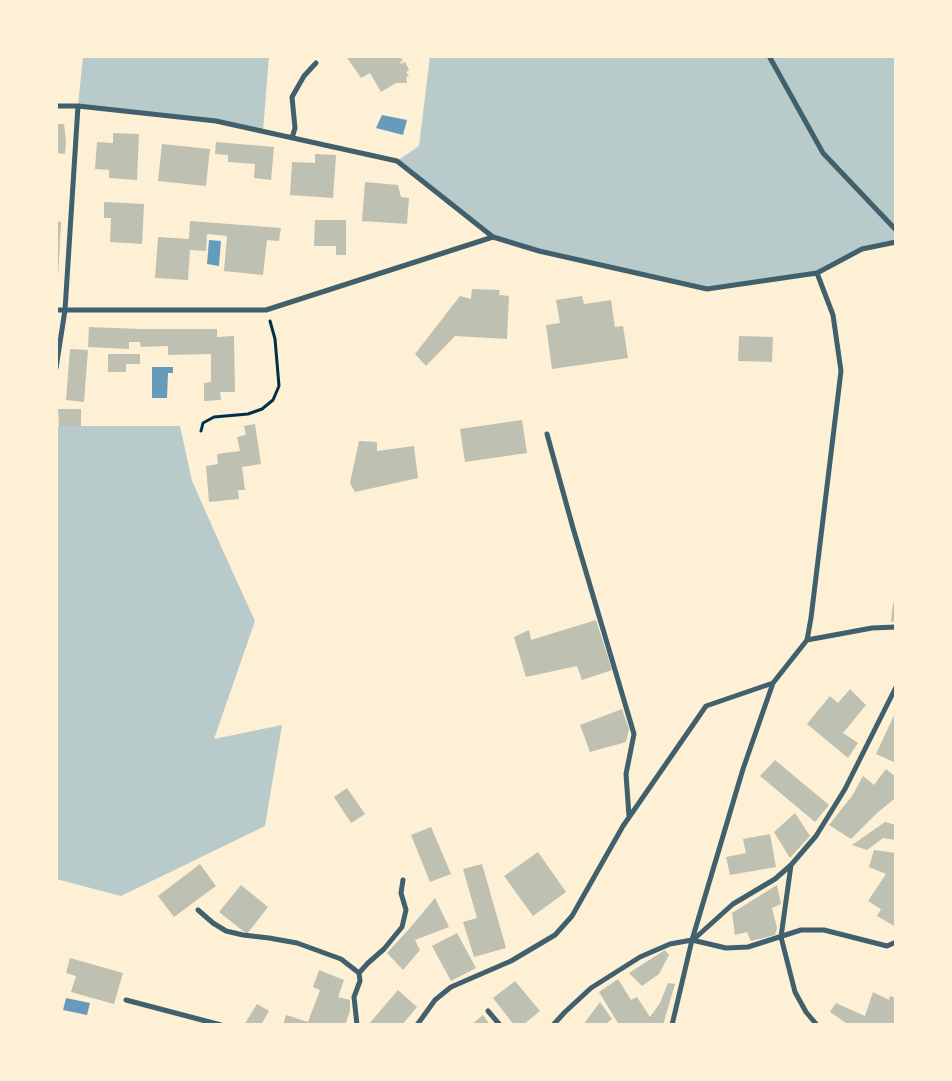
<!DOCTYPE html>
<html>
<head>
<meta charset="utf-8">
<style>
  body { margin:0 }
  #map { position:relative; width:952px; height:1081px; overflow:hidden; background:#fdf0d5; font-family:Overpass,sans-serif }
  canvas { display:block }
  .frame { position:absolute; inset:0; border:58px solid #fdf0d5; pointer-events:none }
</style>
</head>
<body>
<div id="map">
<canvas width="952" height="1081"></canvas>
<div class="frame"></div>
</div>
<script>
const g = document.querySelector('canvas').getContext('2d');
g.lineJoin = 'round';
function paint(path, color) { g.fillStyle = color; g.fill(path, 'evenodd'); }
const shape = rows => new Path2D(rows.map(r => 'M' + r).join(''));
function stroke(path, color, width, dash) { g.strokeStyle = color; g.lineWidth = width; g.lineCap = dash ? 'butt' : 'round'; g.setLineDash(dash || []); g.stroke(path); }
const green = shape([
  [83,56,269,56,263,131,216,121,78,106],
  [430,56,896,56,896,242,862,249,817,273,707,289,539,251,493,237,397,161,419,146],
  [56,426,180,426,192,481,228,562,255,621,214,739,282,725,265,826,121,896,56,879]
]);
const water = shape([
  [382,115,407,120,403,135,376,128],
  [209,240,221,241,219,266,207,264],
  [152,367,173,367,173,373,168,373,167,398,152,398],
  [66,998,90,1003,87,1015,63,1010]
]);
const building = shape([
  [346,56,400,56,403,61,400,62,401,64,405,62,409,70,406,72,409,76,406,77,407,83,396,83,381,92,370,73,361,78],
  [56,124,64,124,66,141,65,154,56,153],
  [113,133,139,134,137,180,109,178,109,170,95,169,97,142,113,143],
  [216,142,274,147,271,180,254,178,255,164,228,162,228,155,215,154],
  [162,144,210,149,206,186,158,181],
  [315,154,336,155,333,198,290,195,292,162,315,163],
  [365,182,398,185,401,197,409,198,407,224,362,221],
  [104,202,144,204,142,244,110,242,111,218,104,218],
  [315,220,346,220,346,255,336,255,336,246,314,246],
  [56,221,61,222,58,278,56,278],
  [190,221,281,228,279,241,267,240,263,275,224,271,227,236,207,234,206,251,190,250,188,280,155,278,158,237,189,239],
  [472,289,500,290,499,295,509,296,507,339,455,336,426,366,415,354,460,296,471,299],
  [582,296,584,304,611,300,615,327,623,326,628,358,552,369,546,325,560,323,556,300],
  [89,327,141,329,217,329,217,337,234,336,235,392,220,392,221,400,204,401,204,383,211,382,211,354,168,355,168,346,141,347,140,342,129,342,129,349,88,347],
  [739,336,773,337,772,362,738,361],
  [70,349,88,350,84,402,66,400],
  [108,354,140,354,140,364,126,364,126,372,108,372],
  [58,409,81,409,81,426,59,426],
  [522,420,527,453,465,462,460,429],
  [255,424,261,464,242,467,245,490,238,490,239,499,209,502,206,466,218,464,217,454,240,451,237,437,246,435,244,426],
  [359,441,377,442,377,451,414,446,418,478,355,492,350,483],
  [893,603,896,603,896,621,891,622],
  [596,620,612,670,582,680,577,666,526,677,514,637,529,630,531,640],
  [850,689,866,705,843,733,858,743,848,758,807,724,830,696,838,703],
  [622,709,629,729,626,742,590,752,580,725],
  [896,711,896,763,876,754],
  [775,760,829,805,815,822,760,776],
  [886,769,896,777,896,796,893,800,877,813,851,839,829,825,852,796,863,776,874,785],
  [347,788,365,814,351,823,334,797],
  [795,813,810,836,790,858,774,832],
  [885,822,896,825,895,840,883,838,867,850,852,845],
  [431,827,451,874,430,882,411,835],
  [770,834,776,867,730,875,726,857,746,853,743,839],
  [874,850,896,853,896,927,877,916,881,909,868,901,886,874,869,867],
  [538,852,566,892,533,916,504,876],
  [200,864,216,886,174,917,158,896],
  [482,864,506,948,474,957,463,922,477,918,463,869],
  [241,885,268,907,247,934,219,912],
  [777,885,781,904,772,908,777,928,775,935,751,941,747,932,735,935,732,913],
  [435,898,449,927,415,940,420,950,403,970,387,953,409,929],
  [457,933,476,968,451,981,432,946],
  [665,950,669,955,659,974,642,986,629,973],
  [70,958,123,973,114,1004,71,992,76,976,66,973],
  [319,970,344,980,338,997,350,1000,350,1011,345,1025,283,1025,286,1015,308,1022,320,990,313,987],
  [618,979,631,1000,637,997,650,1017,660,1003,668,983,675,984,663,1025,619,1025,599,992],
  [515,981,540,1011,523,1025,514,1025,493,998],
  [398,990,417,1007,402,1025,368,1025],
  [873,992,889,1000,890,996,896,998,896,1025,849,1025,830,1012,836,1003,865,1016],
  [600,1002,612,1019,607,1023,610,1025,583,1025],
  [257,1004,269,1011,262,1023,262,1025,244,1025],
  [483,1015,490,1025,471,1025]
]);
const path = shape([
  [201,431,203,423,214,417,248,414,262,409,273,400,279,386,275,339,270,321]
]);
const minor = shape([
  [769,56,823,153,896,230],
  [56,106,78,106,216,121,397,161,493,237],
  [292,138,295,128,292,97,304,76,316,63],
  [56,310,266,310,493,237,539,251,707,289,817,273,862,249,896,242],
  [56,368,65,310,78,106],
  [547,434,573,528,634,734,626,774,629,816],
  [807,640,811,618,841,371,833,315,817,273],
  [198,910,213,923,226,931,243,935,269,938,297,943,341,959,359,973,360,981,354,997,357,1025],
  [693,940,733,904,775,879,791,865],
  [359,973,368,963,384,949,402,927,406,910,401,893,403,880],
  [126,1000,221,1025],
  [488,1011,500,1025],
  [417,1025,435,1000,451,987,511,961,555,935,572,916,623,826,706,706,773,683,807,640,872,628,896,627],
  [553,1025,565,1012,591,988,640,957,670,944,692,940,726,948,748,947,801,930,824,930,887,946,896,942],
  [672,1025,692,940,743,769,773,683],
  [817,1025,806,1012,795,992,781,937,791,865,816,836,845,789,896,687]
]);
paint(green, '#b9caca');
paint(water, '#669bbc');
paint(building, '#bec0b2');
stroke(path, '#003049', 3);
stroke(minor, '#3f606c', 5);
</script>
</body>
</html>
